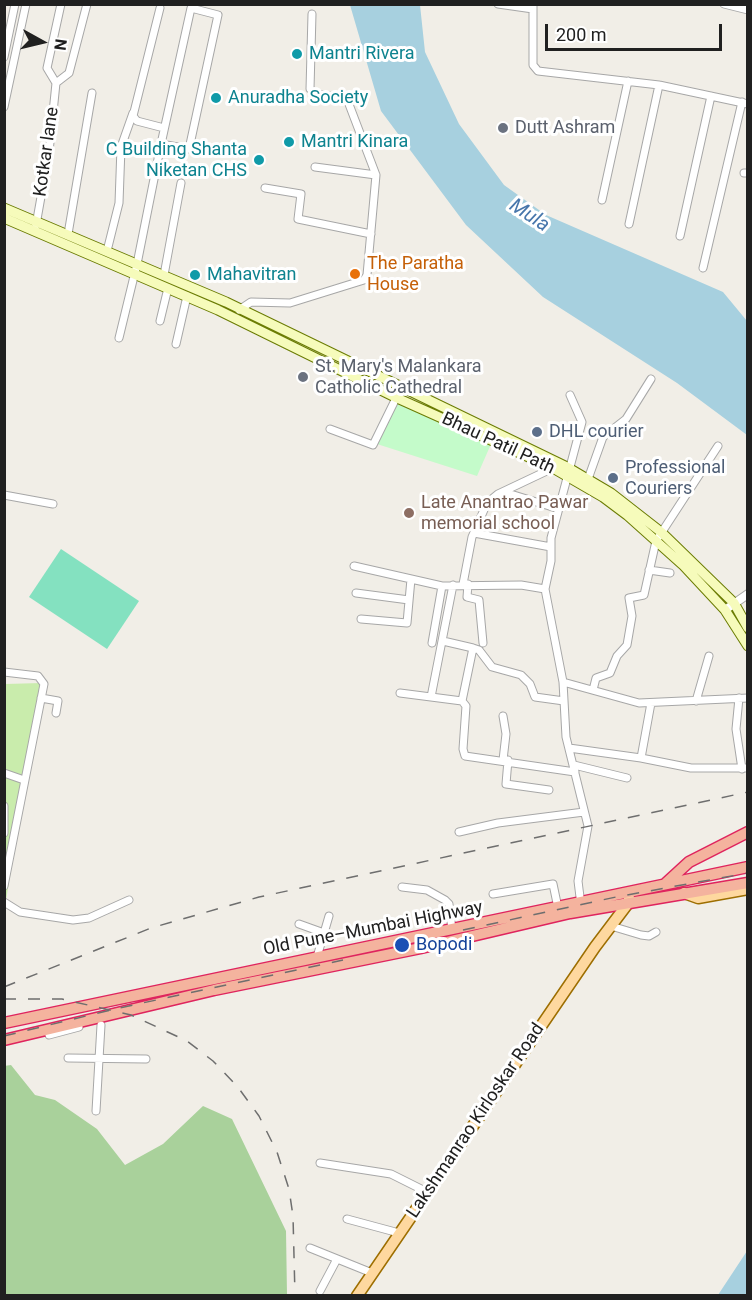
<!DOCTYPE html>
<html>
<head>
<meta charset="utf-8">
<style>
  body { margin:0 }
  #map { position:relative; width:752px; height:1300px; overflow:hidden; background:#f1eee7; font-family:Roboto,sans-serif }
  canvas { display:block }
  .frame { position:absolute; inset:0; border:6px solid #202020; pointer-events:none }
  .north { position:absolute; left:12px; top:12px; width:60px; height:60px; -webkit-text-stroke:4px #fff; paint-order:stroke; rotate:98deg; font-size:16px; font-weight:700; line-height:24px; text-align:center; color:#202020 }
  .north::after { content:''; display:block; margin:auto; width:21px; height:27px; background:#202020; clip-path:polygon(50% 0,100% 100%,50% 72%,0 100%) }
  .scale { position:absolute; left:545px; top:24px; width:177px; height:27px; box-sizing:border-box; border:3px solid #202020; border-top:0; padding-left:8px; font-size:18px; line-height:21px; white-space:nowrap; color:#202020; -webkit-text-stroke:4px #fff; paint-order:stroke }
</style>
</head>
<body>
<div id="map">
<canvas width="752" height="1300"></canvas>
<div class="frame"></div>
<div class="north">N</div>
<div class="scale">200 m</div>
</div>
<script>
const g = document.querySelector('canvas').getContext('2d');
g.lineJoin = 'round';
function paint(path, color) { g.fillStyle = color; g.fill(path, 'evenodd'); }
const shape = rows => new Path2D(rows.map(r => 'M' + r).join(''));
function stroke(path, color, width, dash) { g.strokeStyle = color; g.lineWidth = width; g.lineCap = dash ? 'butt' : 'round'; g.setLineDash(dash || []); g.stroke(path); }
function label(font, color, halo, rows, align = 'center') {
  g.font = font + ' Roboto,sans-serif'; g.lineWidth = 6; g.setLineDash([]); g.textBaseline = 'middle'; g.strokeStyle = halo; g.fillStyle = color; for (const [text, x, y, turn = 0] of rows) {
    g.save(); g.translate(x, y); g.rotate((+turn || 0) * Math.PI / 180); g.textAlign = isNaN(turn) ? turn : align; if (halo) g.strokeText(text, 0, 0); g.fillText(text, 0, 0); g.restore();
  }
}
const grass = shape([
  [42,683,6,900,5,901,5,684]
]);
const forest = shape([
  [11,1065,35,1095,55,1100,97,1129,125,1165,163,1144,203,1106,232,1119,286,1231,287,1295,5,1295,4,1066]
]);
const park = shape([
  [398,402,491,444,477,476,377,444]
]);
const pitch = shape([
  [61,549,139,601,107,649,29,597]
]);
const water = shape([
  [350,5,420,5,425,52,459,124,504,185,546,215,723,292,747,321,747,435,677,383,543,297,466,225,381,111],
  [747,1251,747,1295,718,1295]
]);
const minor = shape([
  [498,4,533,9],
  [533,4,533,65,538,71,659,85,748,104],
  [724,4,748,10],
  [160,8,133,116,137,121,164,128],
  [4,57,15,4],
  [56,83,69,73,87,4],
  [4,107,26,4],
  [315,167,376,175],
  [744,173,748,173],
  [265,188,301,194,298,219,371,234],
  [602,200,628,81],
  [629,224,659,85],
  [36,225,49,152,56,83,47,68,61,4],
  [68,234,92,93],
  [680,236,711,96],
  [107,251,119,203,121,147,133,113],
  [703,268,742,102],
  [164,275,181,183],
  [239,310,251,302,290,303,364,280,367,275,376,175,347,99,317,94,310,89,312,14],
  [160,321,168,288],
  [119,338,137,264,161,144,191,8,218,15,189,149,161,144],
  [176,344,187,296],
  [570,395,582,422,551,538,551,561,545,589,563,682,566,737,588,826,578,881,581,905],
  [330,429,373,445,401,388],
  [588,479,603,437,626,419,651,379],
  [504,492,559,509],
  [4,495,53,504],
  [474,533,551,547],
  [354,566,442,586,521,585,545,589],
  [649,570,670,573],
  [463,584,472,537,487,503,498,494,553,468],
  [468,584,467,597,479,600,483,643],
  [356,593,409,600],
  [361,619,407,623,411,579],
  [443,641,473,648,479,650,492,667,521,675,530,684,535,697,564,701],
  [432,643,442,586],
  [4,672,38,676,44,684,4,886],
  [563,682,639,703,748,698],
  [593,690,596,678,610,673,617,656,627,645,632,616,629,598,644,595,656,541,718,446],
  [400,693,462,701,473,648],
  [431,697,453,585],
  [41,698,58,701,56,713],
  [739,698,736,729,742,769],
  [462,701,466,706,463,749,465,756,575,772],
  [696,701,709,656],
  [503,716,506,734,503,760],
  [569,748,641,758,691,768,748,768],
  [641,758,651,703],
  [508,760,506,784,549,790],
  [574,765,627,778],
  [4,773,24,780],
  [4,806,4,833],
  [459,832,498,823,584,812],
  [402,887,427,890,445,900,449,904,452,930],
  [493,894,553,884,558,908],
  [4,902,20,912,73,920,89,918,129,900],
  [299,924,324,933],
  [611,926,641,935,649,936,656,932],
  [317,957,329,916],
  [49,1035,79,1027],
  [68,1058,146,1059],
  [96,1111,101,1025],
  [320,1163,391,1174,427,1192],
  [347,1219,399,1233],
  [310,1248,372,1273],
  [320,1291,337,1259]
]);
const tertiary = shape([
  [725,610,748,594]
]);
const secondary = shape([
  [4,208,226,302,567,467,611,493,661,532,734,603,748,628],
  [4,218,218,310,397,398,553,468,603,497,627,515,684,566,725,610,748,646]
]);
const primary = shape([
  [684,893,698,898,748,889],
  [357,1296,595,947,629,902,629,898]
]);
const trunk = shape([
  [665,884,689,862,748,832],
  [4,1023,748,867],
  [4,1040,214,990,421,948,570,913,748,883]
]);
const rail = shape([
  [463,930,616,897,748,873],
  [4,987,151,928,259,897,748,792],
  [4,999,62,999,131,1015,187,1041,213,1061,237,1086,259,1116,277,1152,289,1189,293,1216,295,1296],
  [4,1036,119,1008,343,960]
]);
const markers = [
  [297,54,6,"#0f9aa8"],
  [216,98,6,"#0f9aa8"],
  [503,128,6,"#6b7280"],
  [289,142,6,"#0f9aa8"],
  [259,160,6,"#0f9aa8"],
  [355,274,6,"#e8710a"],
  [195,275,6,"#0f9aa8"],
  [303,377,6,"#6b7280"],
  [537,432,6,"#5c6f8a"],
  [613,478,6,"#5c6f8a"],
  [409,513,6,"#8d6e63"],
  [402,945,8,"#1a4fb4"]
];
const cultureNames = [
  ["Mantri Rivera",309,54],
  ["Anuradha Society",228,98],
  ["Mantri Kinara",301,142],
  ["C Building Shanta",247,150,"right"],
  ["Niketan CHS",247,171,"right"],
  ["Mahavitran",207,275]
];
const worshipNames = [
  ["Dutt Ashram",515,128],
  ["St. Mary's Malankara",315,367],
  ["Catholic Cathedral",315,388]
];
const streetNames = [
  ["Kotkar lane",47,152,-82],
  ["Bhau Patil Path",498,444,25],
  ["Old Pune–Mumbai Highway",373,929,-11],
  ["Lakshmanrao Kirloskar Road",476,1121,-56]
];
const foodNames = [
  ["The Paratha",367,264],
  ["House",367,285]
];
const serviceNames = [
  ["DHL courier",549,432],
  ["Professional",625,468],
  ["Couriers",625,489]
];
const educationNames = [
  ["Late Anantrao Pawar",421,503],
  ["memorial school",421,524]
];
const transitNames = [
  ["Bopodi",416,945]
];
const waterNames = [
  ["Mula",529,216,33]
];
paint(grass, '#c9ecac');
paint(forest, '#a9d19b');
paint(park, '#c4fbca');
paint(pitch, '#84e1c0');
paint(water, '#a7d0df');
stroke(minor, '#a7a7a7', 9);
stroke(tertiary, '#a7a7a7', 10);
stroke(secondary, '#6b7c03', 11);
stroke(primary, '#9d6e00', 13);
stroke(trunk, '#df245e', 13);
stroke(minor, '#fff', 7);
stroke(tertiary, '#fff', 8);
stroke(secondary, '#f6fbbb', 9);
stroke(primary, '#fed89f', 10);
stroke(trunk, '#f4b39e', 10);
stroke(rail, '#6e6e6e', 1.5, [12, 12]);
for (const [x, y, r, color] of markers) { const dot = new Path2D(); dot.arc(x, y, r, 0, 2 * Math.PI); g.fillStyle = color; g.fill(dot); stroke(dot, '#fff', 2); }
label('18px', '#0d838f', '#fff', cultureNames, 'left');
label('18px', '#5b616d', '#fff', worshipNames, 'left');
label('18px', '#202020', '#fff', streetNames);
label('18px', '#c56008', '#fff', foodNames, 'left');
label('18px', '#4e5e75', '#fff', serviceNames, 'left');
label('18px', '#785e54', '#fff', educationNames, 'left');
label('18px', '#164399', '#fff', transitNames, 'left');
label('italic 20px', '#4776ab', '#fff', waterNames);
</script>
</body>
</html>
